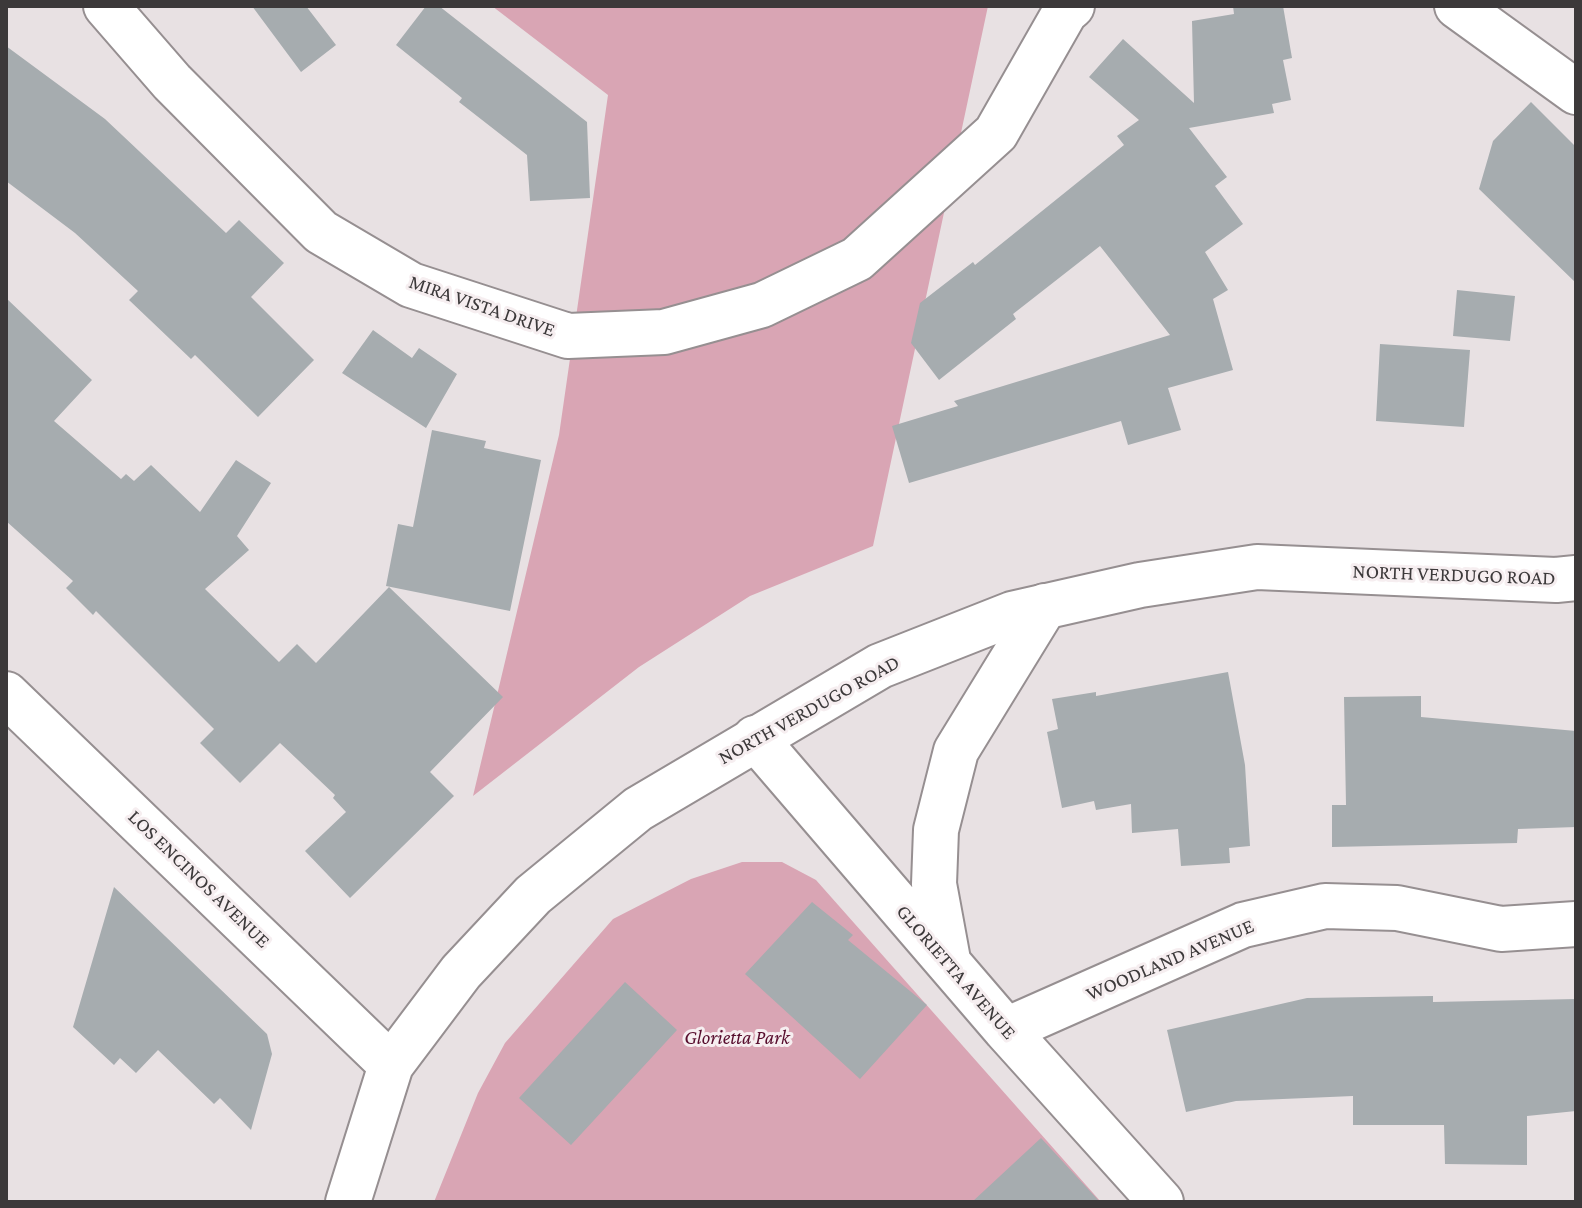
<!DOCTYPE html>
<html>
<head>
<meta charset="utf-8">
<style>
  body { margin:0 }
  #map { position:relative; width:1582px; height:1208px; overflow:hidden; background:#e8e1e3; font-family:"Crimson Pro",serif }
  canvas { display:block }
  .frame { position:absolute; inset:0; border:8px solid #3c393a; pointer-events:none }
</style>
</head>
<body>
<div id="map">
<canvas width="1582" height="1208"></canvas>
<div class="frame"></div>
</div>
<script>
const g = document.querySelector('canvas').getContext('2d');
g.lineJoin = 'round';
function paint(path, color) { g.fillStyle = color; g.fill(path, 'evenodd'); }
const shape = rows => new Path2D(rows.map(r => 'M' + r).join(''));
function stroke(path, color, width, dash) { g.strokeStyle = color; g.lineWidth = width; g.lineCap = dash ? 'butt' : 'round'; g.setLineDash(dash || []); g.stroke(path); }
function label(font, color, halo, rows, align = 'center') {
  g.font = font + ' "Crimson Pro",serif'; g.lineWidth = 6; g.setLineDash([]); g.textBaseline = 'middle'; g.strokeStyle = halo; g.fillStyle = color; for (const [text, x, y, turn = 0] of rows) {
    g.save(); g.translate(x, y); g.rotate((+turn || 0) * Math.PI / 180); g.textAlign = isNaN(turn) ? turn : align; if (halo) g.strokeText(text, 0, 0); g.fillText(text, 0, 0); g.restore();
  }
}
const green = shape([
  [492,6,988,6,873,546,750,596,639,667,473,796,559,435,608,95],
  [742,862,782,862,816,880,1101,1202,434,1202,478,1093,505,1043,613,919,691,879]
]);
const building = shape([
  [252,6,306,6,336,45,301,72],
  [426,6,439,6,587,122,590,198,530,201,527,155,459,102,462,98,396,45],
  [1233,6,1283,6,1292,58,1283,60,1291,100,1272,104,1274,113,1189,128,1227,177,1215,186,1243,224,1205,252,1228,290,1213,299,1233,370,1168,388,1181,430,1128,445,1121,421,909,483,892,426,958,406,954,401,1170,335,1100,246,1013,314,1016,319,939,380,911,343,920,303,973,262,975,265,1124,145,1117,136,1139,120,1089,77,1123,39,1194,103,1192,21,1234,14],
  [6,46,105,119,226,233,239,220,284,263,251,297,314,360,258,417,195,355,191,359,129,300,138,291,75,233,6,181],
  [1531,102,1576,147,1576,283,1479,189,1493,141],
  [1457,290,1515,296,1510,341,1453,336],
  [6,298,92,380,54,421,121,479,126,474,134,481,151,465,200,512,236,460,271,483,237,536,249,550,205,589,279,662,297,644,316,663,389,587,503,697,430,772,454,796,350,898,305,851,346,812,333,798,335,795,280,743,240,783,200,743,214,729,96,611,93,615,66,588,73,581,6,521],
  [373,330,412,358,419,348,457,374,426,428,342,373],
  [1380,344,1470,350,1464,427,1376,421],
  [432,430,486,441,484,448,541,460,510,611,386,586,398,524,413,527],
  [1228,672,1245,765,1250,846,1229,848,1230,863,1181,866,1178,829,1132,833,1131,804,1096,810,1094,801,1062,808,1047,732,1058,729,1052,699,1096,692,1096,696],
  [1421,696,1421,717,1576,731,1576,827,1518,829,1517,843,1332,847,1332,805,1346,805,1344,697],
  [114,887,267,1034,272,1054,251,1130,220,1098,214,1104,158,1050,136,1073,120,1058,114,1065,73,1027],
  [812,902,853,935,848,940,927,1005,860,1079,745,974],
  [625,982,677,1030,571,1145,519,1098],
  [1433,996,1433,1002,1576,999,1576,1111,1527,1116,1527,1165,1445,1164,1444,1125,1353,1125,1353,1096,1236,1101,1186,1112,1167,1030,1307,998],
  [1041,1138,1100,1202,972,1202]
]);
const minor = shape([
  [106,6,172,82,321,232,411,285,568,336,664,332,762,305,857,259,996,133,1065,12,1072,6],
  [1457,6,1576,92],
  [6,694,391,1065],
  [755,738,1006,1030,1161,1202],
  [948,960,934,884,936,830,956,751,1045,606],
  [1006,1030,1243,925,1325,906,1397,908,1501,929,1576,924]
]);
const major = shape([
  [348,1202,391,1065,461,972,533,895,638,809,880,666,1012,614,1140,585,1257,567,1556,580,1576,578]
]);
const streetNames = [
  ["MIRA VISTA DRIVE",482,306,19],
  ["NORTH VERDUGO ROAD",1454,575,2],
  ["NORTH VERDUGO ROAD",809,710,-29],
  ["LOS ENCINOS AVENUE",199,879,44],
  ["WOODLAND AVENUE",1170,960,-23],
  ["GLORIETTA AVENUE",956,972,49]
];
const parkNames = [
  ["Glorietta Park",737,1038]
];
paint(green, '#d9a5b4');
paint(building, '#a6acaf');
stroke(minor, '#968f91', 48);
stroke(major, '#968f91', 48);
stroke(minor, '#fff', 44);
stroke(major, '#fff', 44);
label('20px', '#3c393a', '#f6eef0', streetNames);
label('italic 20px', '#570d2d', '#f6eef0', parkNames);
</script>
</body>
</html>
